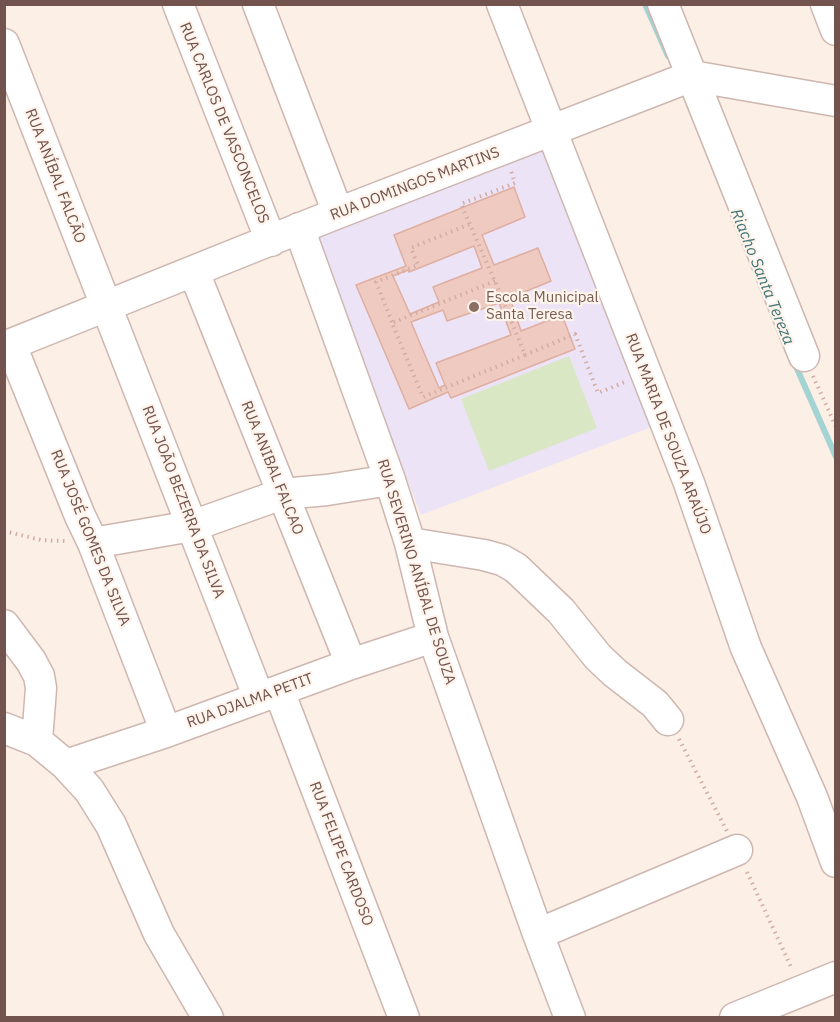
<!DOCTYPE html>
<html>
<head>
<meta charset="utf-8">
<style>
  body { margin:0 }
  #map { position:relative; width:840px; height:1022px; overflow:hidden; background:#fbefe6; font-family:"IBM Plex Sans",sans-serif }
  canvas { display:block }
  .frame { position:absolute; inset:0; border:6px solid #72534d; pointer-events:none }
</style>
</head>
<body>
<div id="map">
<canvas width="840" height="1022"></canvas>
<div class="frame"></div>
</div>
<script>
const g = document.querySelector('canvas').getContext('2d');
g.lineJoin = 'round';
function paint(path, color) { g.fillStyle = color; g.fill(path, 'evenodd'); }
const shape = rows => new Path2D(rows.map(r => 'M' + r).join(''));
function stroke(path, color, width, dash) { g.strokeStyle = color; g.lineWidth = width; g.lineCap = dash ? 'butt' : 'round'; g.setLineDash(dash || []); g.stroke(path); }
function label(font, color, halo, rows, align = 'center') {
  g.font = font + ' "IBM Plex Sans",sans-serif'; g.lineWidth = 4.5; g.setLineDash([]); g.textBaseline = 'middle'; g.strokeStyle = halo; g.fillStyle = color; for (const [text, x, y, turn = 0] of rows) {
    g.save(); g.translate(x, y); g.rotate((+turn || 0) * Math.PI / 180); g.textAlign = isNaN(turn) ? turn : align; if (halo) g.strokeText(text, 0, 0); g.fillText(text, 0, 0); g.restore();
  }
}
const education = shape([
  [543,145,654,426,421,515,314,236]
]);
const green = shape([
  [569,356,597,428,489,471,461,399]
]);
const stream = shape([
  [645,4,668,56],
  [795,364,836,457]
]);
const building = shape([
  [514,187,525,217,482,235,494,265,538,248,551,281,510,298,521,331,562,315,575,349,451,398,448,392,409,409,356,285,406,266,394,235,514,187],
  [474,246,482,268,433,287,439,302,410,314,393,276,408,270,409,272,474,246],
  [499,303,511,335,436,363,445,385,439,388,411,322,443,310,447,321,499,303]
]);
const path = shape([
  [495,281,392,323,423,397,525,355,502,298,461,204,515,183,511,171],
  [392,322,376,282,418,265,411,248,470,224],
  [525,355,575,334,598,393,625,382],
  [813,376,836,427],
  [4,531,41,540,66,541],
  [679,739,727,831],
  [747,872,792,969]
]);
const minor = shape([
  [178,4,271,241],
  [258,4,338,213],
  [502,4,689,483,746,648,812,797,836,862],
  [663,4,804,356],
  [826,4,836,30],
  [4,44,259,698],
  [299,228,390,480,410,543,433,637,538,934,570,1018],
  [194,272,351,664],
  [11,345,80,516,93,543,166,732],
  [4,347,338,213,692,76,836,101],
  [93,543,192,526,282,494,327,490,390,480],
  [410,543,484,555,502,560,516,568,561,611,598,657,615,673,655,704,668,720],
  [4,625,31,661,39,676,41,688,37,741,66,765,89,790,111,825,159,934,208,1018],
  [279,691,404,1018],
  [4,728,37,741],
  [66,765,166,732,351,664,433,637],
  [538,934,737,850],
  [735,1018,836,977]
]);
const markers = [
  [474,307,6,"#8d6e63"]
];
const streetNames = [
  ["RUA CARLOS DE VASCONCELOS",224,123,68],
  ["RUA ANÍBAL FALCÃO",55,176,69],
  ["RUA DOMINGOS MARTINS",415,184,-21],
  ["RUA MARIA DE SOUZA ARAÚJO",668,434,69],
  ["RUA ANIBAL FALCAO",272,468,68],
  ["RUA JOÃO BEZERRA DA SILVA",183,502,69],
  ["RUA JOSÉ GOMES DA SILVA",90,538,68],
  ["RUA SEVERINO ANÍBAL DE SOUZA",416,572,73],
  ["RUA DJALMA PETIT",250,701,-20],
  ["RUA FELIPE CARDOSO",341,854,69]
];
const educationNames = [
  ["Escola Municipal",486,298],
  ["Santa Teresa",486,315]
];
const waterNames = [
  ["Riacho Santa Tereza",762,277,68]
];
paint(education, '#ece3f7');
paint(green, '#d9e7c5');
stroke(stream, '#a3d4d3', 6);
paint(building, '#eecac0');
stroke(building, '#e0aea1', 1.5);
stroke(minor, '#ceb7b0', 33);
stroke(path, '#d3ada3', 4, [1.5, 4.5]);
stroke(minor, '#fff', 30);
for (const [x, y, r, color] of markers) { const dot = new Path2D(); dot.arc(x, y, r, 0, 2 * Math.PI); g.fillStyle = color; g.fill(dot); stroke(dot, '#fef4ec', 2); }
label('15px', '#72534d', '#fef4ec', streetNames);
label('15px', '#785e54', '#fef4ec', educationNames, 'left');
label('italic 16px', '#427676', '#fef4ec', waterNames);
</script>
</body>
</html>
